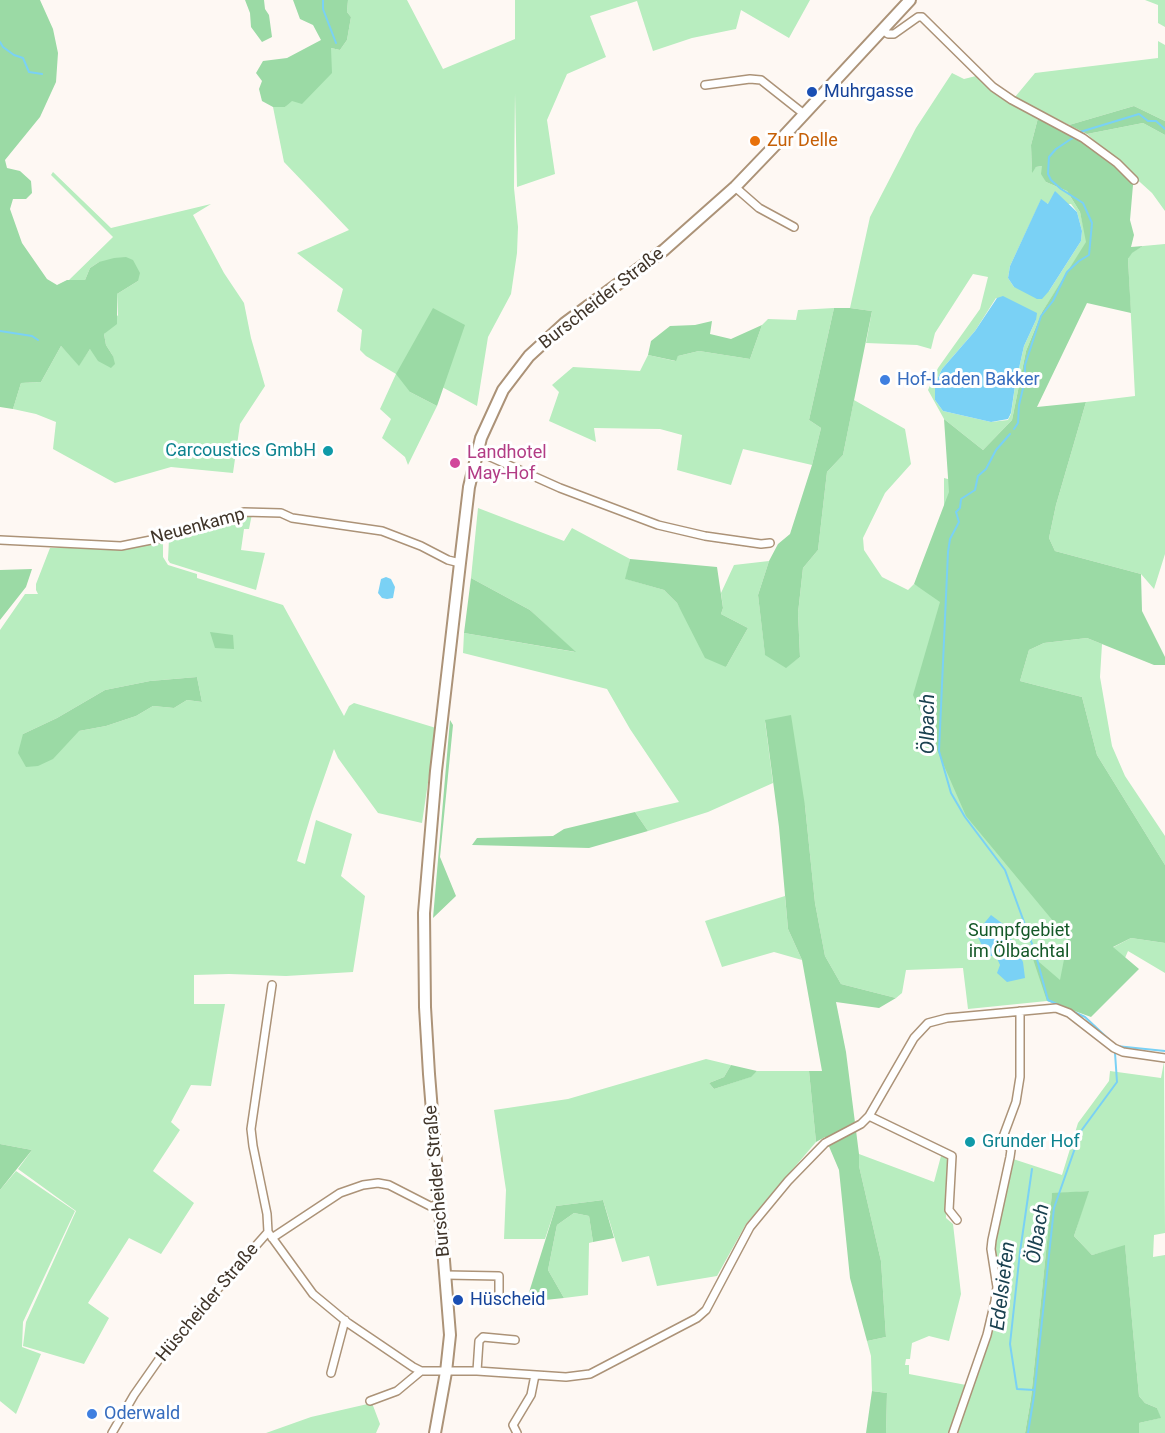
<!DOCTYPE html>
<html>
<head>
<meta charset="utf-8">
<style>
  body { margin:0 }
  canvas { display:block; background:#fef8f3 }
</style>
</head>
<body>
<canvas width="1165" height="1433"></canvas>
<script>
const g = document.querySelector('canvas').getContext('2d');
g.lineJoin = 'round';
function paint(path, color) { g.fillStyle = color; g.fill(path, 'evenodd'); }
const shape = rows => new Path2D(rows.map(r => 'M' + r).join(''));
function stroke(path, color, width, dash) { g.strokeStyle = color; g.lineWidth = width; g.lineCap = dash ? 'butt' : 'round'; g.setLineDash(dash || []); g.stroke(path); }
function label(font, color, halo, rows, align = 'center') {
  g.font = font + ' Roboto,sans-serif'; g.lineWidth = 6; g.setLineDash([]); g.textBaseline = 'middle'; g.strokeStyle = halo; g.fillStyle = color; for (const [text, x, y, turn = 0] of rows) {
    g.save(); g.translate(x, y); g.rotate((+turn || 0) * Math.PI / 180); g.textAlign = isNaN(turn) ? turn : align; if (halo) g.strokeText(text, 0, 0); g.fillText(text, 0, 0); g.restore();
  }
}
const green = shape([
  [348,0,407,0,443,69,515,39,515,0,810,0,789,38,741,10,736,29,692,38,653,51,637,1,590,16,606,57,567,74,547,120,555,174,517,187,515,93,514,188,518,227,517,253,511,294,488,337,477,406,442,387,464,325,410,392,437,406,408,465,405,457,382,438,391,419,380,409,396,374,366,356,360,350,362,330,337,311,343,289,297,253,349,230,284,162,273,107,285,107,331,48,340,50,347,40,351,17,347,12],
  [1145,0,1165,0,1165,27,1158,23,1158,5],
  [1158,41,1165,45,1165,121,1134,106,1069,125,1015,97,1035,73,1158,58],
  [952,73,964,79,976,76,1010,103,1038,118,1031,145,1032,171,1036,167,1042,166,1046,182,1067,191,1080,212,1087,242,1042,312,1026,351,1012,420,983,450,944,419,928,390,938,368,980,309,988,277,973,274,935,333,931,349,917,345,866,343,872,311,850,308,870,217,916,128],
  [1041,200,1048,204,1071,204,1077,212,1082,231,1081,241,1049,291,1014,287,1008,278,1010,266],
  [996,298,1036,320,1024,346,1015,386,1011,414,1008,420,991,422,943,411,935,400,935,384,942,369,975,331],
  [1143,123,1165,135,1165,211,1152,193,1087,134],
  [53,172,111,228,211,204,193,215,224,273,244,303,251,338,265,386,240,424,233,473,171,467,115,483,53,449,56,422,36,414,13,409,21,383,41,382,61,346,79,365,90,349,113,356,106,345,104,334,118,315,117,294,138,281,99,262,90,268,85,280,69,280,113,237,51,175],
  [1165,244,1165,554,1154,589,1141,574,1055,551,1049,538,1056,505,1086,402,1135,396,1128,259,1131,253,1143,246],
  [834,308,809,420,821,428,812,465,743,449,731,485,677,470,682,435,660,429,594,428,596,442,549,421,559,392,552,385,573,367,640,371,648,355,675,361,678,356,699,351,750,359,762,325,768,319,796,320,798,310],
  [854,400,905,429,911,464,885,493,863,538,864,550,882,577,908,590,914,584,926,591,944,513,944,478,1012,496,982,593,1088,954,1047,1001,968,1009,963,968,906,970,902,993,896,998,841,984,825,956,815,903,805,806,765,721,773,783,708,812,648,831,635,812,679,802,630,729,607,689,463,653,464,633,575,652,530,610,471,578,478,508,564,541,572,528,630,559,626,579,664,590,677,603,687,620,726,667,748,628,721,614,723,608,721,593,734,565,769,561,758,595,765,654,786,667,800,657,798,613,803,568,818,550,827,472,843,455],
  [252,514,249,529,244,529,241,550,265,553,256,590,170,563,168,560,169,539,204,530,239,515],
  [163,540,163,557,168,565,197,574,197,578,283,605,344,716,349,706,354,703,436,728,422,823,378,813,338,758,334,749,312,812,297,861,305,864,316,820,352,834,341,876,365,896,353,972,286,976,229,974,194,975,194,1004,225,1004,211,1086,191,1085,171,1122,180,1130,153,1171,194,1203,161,1254,129,1238,88,1303,109,1318,84,1364,23,1346,26,1322,76,1211,18,1169,32,1150,0,1144,0,630,25,594,38,594,36,590,36,584,50,548,128,548],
  [197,677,202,702,187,700,174,708,153,706,136,716,106,726,79,731,23,734,57,718,105,690,150,681],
  [1087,638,1102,644,1100,677,1112,746,1125,776,1165,836,1165,865,1097,755,1082,697,1020,681,1029,650,1044,643],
  [785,896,788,929,802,960,774,952,722,967,705,921],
  [1131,938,1165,943,1165,973,1128,951,1125,958,1112,948],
  [706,1059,731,1065,724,1077,709,1083,714,1089,750,1077,757,1071,809,1071,816,1142,746,1224,717,1276,657,1286,649,1256,622,1262,603,1200,556,1206,545,1239,504,1239,506,1190,494,1110,568,1099],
  [1164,1062,1165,1233,1154,1235,1153,1257,1165,1255,1165,1433,1139,1433,1139,1423,1160,1418,1157,1408,1145,1403,1139,1396,1125,1246,1092,1255,1074,1236,1088,1191,1052,1194,1031,1398,1025,1433,886,1433,887,1393,872,1391,871,1356,867,1341,886,1337,881,1261,859,1166,859,1154,934,1182,941,1156,949,1158,946,1218,953,1224,961,1294,949,1341,929,1336,912,1343,910,1359,906,1359,905,1365,909,1365,909,1374,966,1385,984,1338,995,1289,989,1247,1007,1157,1062,1175,1078,1123,1109,1081,1110,1071,1161,1078],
  [16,1171,75,1211,23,1322,22,1347,41,1354,16,1414,0,1401,0,1190],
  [574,1213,589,1216,593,1242,589,1243,588,1295,564,1298,548,1270,557,1225],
  [372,1403,380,1424,376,1433,266,1433,311,1417]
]);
const forest = shape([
  [0,0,40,0,53,29,58,53,56,82,40,117,5,160,7,168,20,171,31,181,32,193,26,199,13,199,10,209,22,243,47,279,57,285,67,280,85,280,90,268,99,262,114,258,126,257,133,260,140,273,138,281,117,294,117,324,104,334,106,345,113,356,115,364,111,368,98,361,90,349,79,366,61,346,41,382,21,383,13,409,0,407],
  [245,0,264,0,265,9,269,15,272,37,262,42,251,27,250,13],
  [293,0,348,0,347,12,351,17,347,40,340,50,331,48,332,73,302,104,292,101,285,107,273,107,262,101,259,89,262,81,256,73,263,61,287,58,321,40,313,25,300,19],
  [1134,106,1165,121,1165,135,1143,123,1087,134,1069,125],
  [1038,118,1076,134,1105,156,1135,183,1133,185,1130,220,1134,235,1131,247,1143,246,1132,253,1128,259,1131,313,1087,303,1037,407,1086,402,1056,505,1049,538,1055,551,1141,574,1142,611,1165,657,1165,665,1154,665,1087,638,1044,643,1029,650,1020,681,1082,697,1097,755,1165,865,1165,943,1131,938,1113,947,1139,969,1091,1017,1047,1001,1032,956,1060,980,1068,939,966,816,913,695,940,602,914,584,949,492,944,419,983,450,1012,420,1026,351,1042,312,1086,242,1080,212,1067,191,1046,182,1041,174,1042,166,1036,167,1032,173,1031,145],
  [433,308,465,325,437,406,410,392,396,374],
  [834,308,850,308,872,311,843,455,827,472,818,550,803,568,798,613,800,657,786,668,765,655,758,595,769,561,778,544,790,534,812,465,821,428,809,420],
  [712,321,710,334,731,339,762,325,750,359,699,351,678,356,676,361,648,355,651,341,670,326,695,325],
  [630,559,717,567,723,608,721,614,748,628,726,667,705,658,677,603,664,590,625,579],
  [32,569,26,587,0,620,0,570],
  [471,578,530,610,576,652,464,633],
  [210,632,233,635,234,649,215,648],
  [197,677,202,702,187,700,174,708,153,706,136,716,106,726,79,731,53,759,38,766,26,767,18,753,23,734,57,718,105,690,150,681],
  [791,715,805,806,815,903,825,956,841,984,896,998,879,1008,836,1002,846,1052,859,1154,859,1166,881,1261,886,1337,867,1341,850,1278,839,1170,825,1137,816,1142,809,1071,822,1071,802,960,788,929,779,827,765,720],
  [450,720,453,725,440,857,456,896,433,918],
  [635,812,648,831,589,848,472,845,477,838,553,836,564,829],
  [731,1065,757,1071,751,1077,714,1089,709,1083,724,1077],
  [0,1144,32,1150,0,1190],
  [1089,1191,1074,1236,1092,1255,1125,1245,1139,1396,1145,1403,1157,1408,1161,1418,1139,1423,1139,1433,1025,1433,1031,1398,1052,1193],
  [603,1200,614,1238,593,1242,589,1216,574,1213,557,1225,548,1270,564,1298,526,1302,556,1206],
  [872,1391,887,1393,886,1433,866,1433]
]);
const water = shape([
  [1055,191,1077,212,1082,231,1081,241,1049,291,1042,299,1037,299,1014,287,1008,278,1010,266,1041,199,1048,204],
  [1003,296,1037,313,1036,320,1024,346,1015,386,1011,413,1008,419,991,422,943,411,935,400,935,384,942,369,975,331,997,298],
  [386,577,391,579,395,587,393,598,387,599,382,598,378,593,381,579],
  [991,915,1003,924,1023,962,1025,978,1007,982,997,973,1000,965,996,956,987,956,976,933]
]);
const stream = shape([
  [323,0,323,9,336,43],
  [0,42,3,47,14,55,23,58,29,72,42,74],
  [1080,132,1139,114,1148,121,1156,121,1165,129],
  [0,331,32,336,38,340],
  [1014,429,1018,423,1019,405,1025,380,1025,365,1041,316,1053,301,1067,272,1079,261,1089,255,1092,223,1083,203,1061,189,1051,180,1048,174,1049,157,1056,149,1074,137],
  [1010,434,996,450,986,469,978,476,975,490,961,499,960,508,956,512,959,522,950,539,948,552,939,751,951,793,965,817,1005,870,1035,952,1048,1000,1085,1017,1116,1046,1165,1051],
  [1032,1169,1020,1252,1010,1344,1017,1389,1034,1390],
  [1028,1433,1034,1396,1054,1208,1081,1131,1117,1082,1115,1053]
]);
const street = shape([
  [882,29,888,34,894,34,918,17,922,17,993,87,1012,100,1083,138,1117,163,1134,180],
  [705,85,750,79,761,80,804,114],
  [735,187,759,208,794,227],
  [477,451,560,488,658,525,705,536,761,544,770,543],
  [0,540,121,546,166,537,244,512,281,513,292,518,382,531,421,546,448,560,460,563],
  [869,1116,952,1156,949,1210,957,1220],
  [268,1232,313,1294,348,1323,413,1367,421,1371,477,1371,566,1377,590,1374,697,1318,706,1310,750,1227,788,1181,825,1143,861,1124,869,1116,914,1038,928,1023,947,1018,1056,1008,1069,1013,1114,1048,1123,1052,1165,1058],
  [272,1238,340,1193,363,1185,378,1183,389,1185,430,1206,439,1206],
  [446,1275,499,1276,499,1298],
  [477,1371,479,1341,483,1337,515,1340],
  [331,1373,345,1320],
  [370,1401,397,1391,421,1371],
  [112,1433,134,1395,162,1355,222,1284,268,1232,267,1214,253,1146,251,1129,272,985],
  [517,1433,513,1425,531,1395,535,1375],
  [953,1433,987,1335,995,1301,997,1287,991,1249,992,1240,1010,1157,1011,1150,1003,1137,1016,1102,1020,1077,1020,1011]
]);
const primary = shape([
  [435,1433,446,1372,450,1335,429,1074,425,1007,424,913,436,771,460,563,469,487,481,438,503,390,529,356,565,323,664,250,735,187,782,138,910,0]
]);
const markers = [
  [812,92,6,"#1a4fb4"],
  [755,141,6,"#e8710a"],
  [885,380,6,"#3f7fe0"],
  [328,451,6,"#0f9aa8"],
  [455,463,6,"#d1479c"],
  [970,1142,6,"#0f9aa8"],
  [458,1300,6,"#1a4fb4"],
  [92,1414,6,"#3f7fe0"]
];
const transitNames = [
  ["Muhrgasse",824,92],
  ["Hüscheid",470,1300]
];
const foodNames = [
  ["Zur Delle",767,141]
];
const streetNames = [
  ["Burscheider Straße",602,299,-38],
  ["Neuenkamp",198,527,-15],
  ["Burscheider Straße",438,1181,-95],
  ["Hüscheider Straße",208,1303,-50]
];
const shopNames = [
  ["Hof-Laden Bakker",897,380],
  ["Oderwald",104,1414]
];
const cultureNames = [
  ["Carcoustics GmbH",316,451],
  ["Grunder Hof",982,1142,"left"]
];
const hotelNames = [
  ["Landhotel",467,453],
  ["May-Hof",467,474]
];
const parkNames = [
  ["Sumpfgebiet",1019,931],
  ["im Ölbachtal",1019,952]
];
const waterNames = [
  ["Ölbach",929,724,-90],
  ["Ölbach",1039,1234,-81],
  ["Edelsiefen",1004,1286,-83]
];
paint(green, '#b8edbf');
paint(forest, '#9bdaa5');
paint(water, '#7ad1f5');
stroke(stream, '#7ad1f5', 2);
stroke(street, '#ac9378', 10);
stroke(primary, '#ac9378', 14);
stroke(street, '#fff', 7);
stroke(primary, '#fff', 10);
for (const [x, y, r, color] of markers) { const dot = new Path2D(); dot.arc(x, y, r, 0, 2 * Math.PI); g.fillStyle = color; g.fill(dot); stroke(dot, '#fff', 2); }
label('18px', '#164399', '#fff', transitNames, 'left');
label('18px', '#c56008', '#fff', foodNames, 'left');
label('18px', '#40352a', '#fff', streetNames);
label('18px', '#366cbe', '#fff', shopNames, 'left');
label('18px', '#0d838f', '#fff', cultureNames, 'right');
label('18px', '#b23c85', '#fff', hotelNames, 'left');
label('18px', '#155828', '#fff', parkNames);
label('italic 20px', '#1a4150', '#fff', waterNames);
</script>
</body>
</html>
